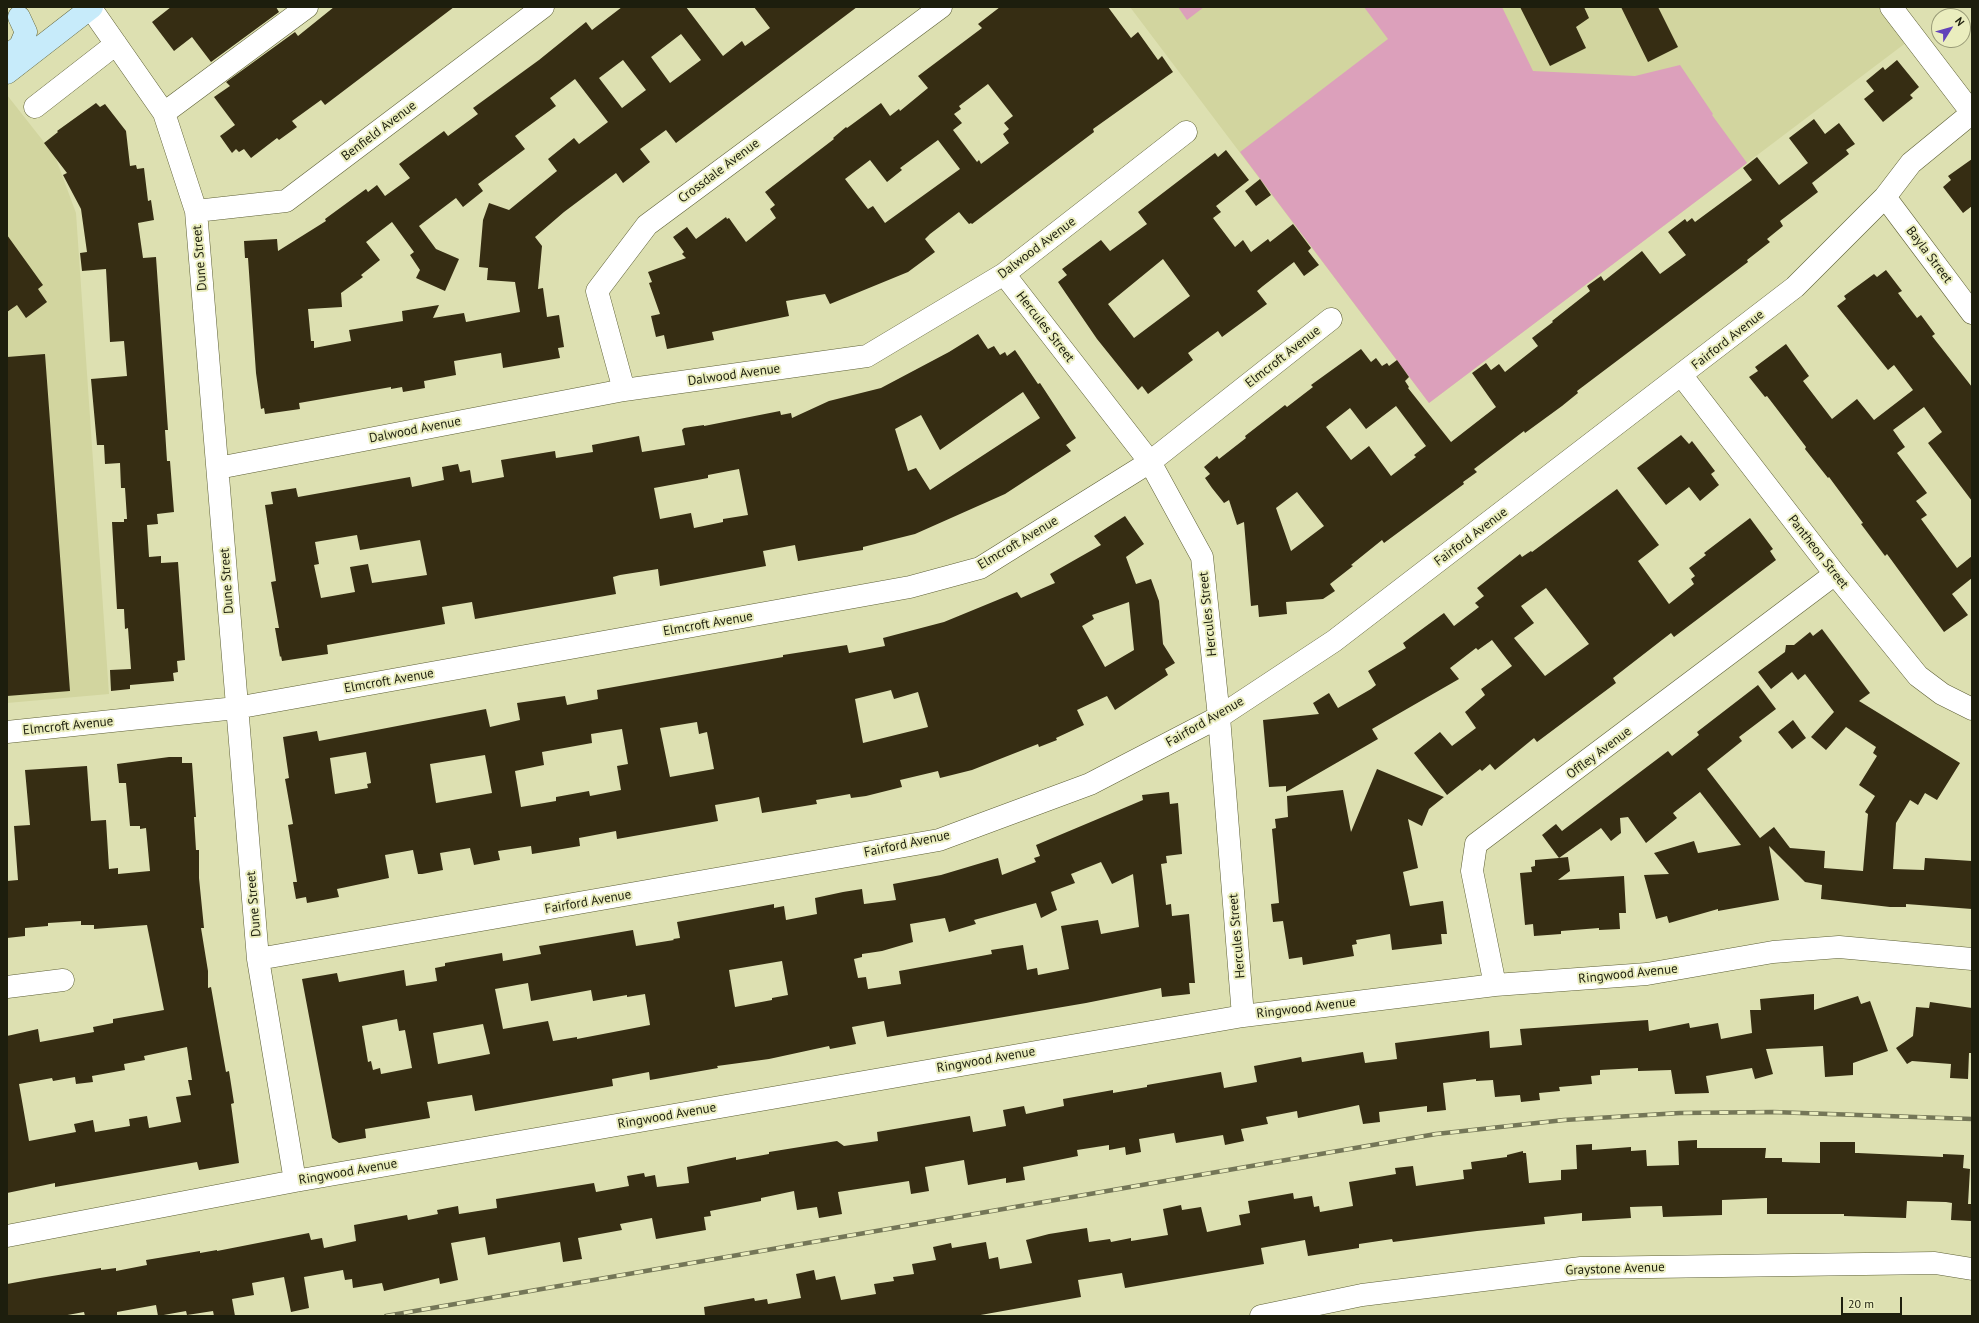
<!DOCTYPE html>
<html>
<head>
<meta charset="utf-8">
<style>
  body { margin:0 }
  #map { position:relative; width:1979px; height:1323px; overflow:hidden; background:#dde0b1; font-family:"PT Sans",sans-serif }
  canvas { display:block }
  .frame { position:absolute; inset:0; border:8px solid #1d1e0d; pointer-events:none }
  .north { position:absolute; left:1931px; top:8px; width:40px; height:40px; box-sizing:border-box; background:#eaedbe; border:1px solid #989a77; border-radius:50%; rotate:53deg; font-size:11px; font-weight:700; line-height:16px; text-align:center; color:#1d1e0d }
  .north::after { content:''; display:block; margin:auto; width:14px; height:18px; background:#6242ba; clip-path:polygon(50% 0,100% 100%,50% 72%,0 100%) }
  .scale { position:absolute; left:1841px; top:1297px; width:61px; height:18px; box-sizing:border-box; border:2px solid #1d1e0d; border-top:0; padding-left:5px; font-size:12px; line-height:14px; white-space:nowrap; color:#1d1e0d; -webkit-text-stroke:3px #eaedbe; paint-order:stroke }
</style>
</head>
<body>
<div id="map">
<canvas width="1979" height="1323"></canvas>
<div class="frame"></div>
<div class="north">N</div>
<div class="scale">20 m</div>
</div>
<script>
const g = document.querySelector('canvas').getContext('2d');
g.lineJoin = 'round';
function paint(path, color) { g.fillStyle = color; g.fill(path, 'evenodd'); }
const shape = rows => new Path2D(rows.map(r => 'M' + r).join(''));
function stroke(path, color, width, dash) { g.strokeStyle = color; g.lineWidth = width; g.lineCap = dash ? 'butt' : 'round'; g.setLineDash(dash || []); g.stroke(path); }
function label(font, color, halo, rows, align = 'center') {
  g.font = font + ' "PT Sans",sans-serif'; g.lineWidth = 4; g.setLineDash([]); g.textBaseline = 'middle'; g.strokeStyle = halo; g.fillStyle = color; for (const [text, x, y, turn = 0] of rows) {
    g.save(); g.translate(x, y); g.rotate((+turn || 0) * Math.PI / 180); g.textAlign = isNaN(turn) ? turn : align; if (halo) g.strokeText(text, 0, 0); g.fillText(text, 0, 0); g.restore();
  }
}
const built = shape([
  [1130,7,1880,7,1907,42,1429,403],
  [7,95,55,156,76,213,109,694,7,703]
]);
const green = shape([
  [1178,7,1204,7,1187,20],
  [1364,7,1502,7,1533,71,1635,76,1680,65,1713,114,1712,115,1747,163,1429,403,1240,152,1388,39]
]);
const building = shape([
  [171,7,276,7,279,12,211,62,192,37,174,51,152,22],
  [334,7,454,7,325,105,321,100,292,121,297,127,279,140,277,138,251,158,244,149,239,152,236,149,232,153,220,136,235,125,214,97,230,86,226,82,295,32,298,36],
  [622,7,686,7,723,56,742,41,745,46,770,28,754,7,857,7,676,143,666,130,640,149,650,162,623,183,616,173,564,212,535,237,542,246,538,289,543,288,547,317,559,315,564,347,558,348,560,358,503,368,501,353,454,361,456,375,424,381,425,388,403,392,402,387,391,389,391,387,299,403,300,409,265,414,264,408,261,409,256,373,248,258,245,258,244,241,277,239,278,251,326,221,325,219,366,189,368,192,377,185,385,196,410,178,399,164,444,131,448,136,478,114,473,108,539,60,586,22,592,30],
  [681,34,701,60,670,83,651,57],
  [623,60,646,90,622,108,599,78],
  [575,79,608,122,579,144,574,138,548,159,557,171,509,210,489,203,483,220,479,267,488,268,487,280,515,282,520,312,466,322,464,313,433,318,439,305,402,311,403,321,349,330,351,341,314,348,314,341,311,341,308,309,342,307,341,293,363,277,361,275,380,260,366,242,392,222,414,252,410,255,420,270,416,278,445,291,459,259,436,249,419,226,456,198,463,207,483,191,478,184,525,149,515,136,556,106,550,98],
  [1000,7,1108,7,1131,38,1138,32,1158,60,1162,56,1173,72,1093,129,1094,132,972,224,971,223,969,224,959,212,930,234,925,239,935,252,908,272,830,304,825,294,786,301,789,316,712,332,714,340,667,349,664,335,656,337,651,316,660,314,649,283,652,282,648,272,686,258,682,254,684,252,673,237,687,227,696,239,726,217,727,219,729,218,746,242,776,218,770,209,775,205,765,192,834,139,833,138,846,127,847,128,881,103,890,116,899,109,900,111,928,88,918,76,982,28,978,24],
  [988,84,1013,116,1004,123,1009,129,1003,134,1009,143,981,164,979,160,977,162,953,130,962,123,954,114,961,109,959,106],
  [938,140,960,169,885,223,873,206,868,209,845,179,870,160,887,182,902,170,900,168],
  [1520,7,1584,7,1589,18,1576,27,1586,48,1550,66],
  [1621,7,1658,7,1678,47,1648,62],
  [1897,60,1919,87,1910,95,1913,98,1883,122,1864,99,1874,91,1866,81,1883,67,1885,70],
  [96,103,100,107,105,104,126,131,130,166,136,165,137,169,144,168,148,201,151,200,154,220,138,223,143,258,156,257,168,430,165,430,167,461,170,461,174,512,157,514,158,524,147,525,149,557,161,556,161,563,178,562,185,660,177,661,178,672,173,673,174,681,130,685,130,689,111,691,110,670,131,669,128,628,125,629,124,609,117,609,112,522,124,522,124,519,127,519,125,488,121,488,120,463,105,464,104,445,97,445,91,379,127,376,124,341,110,342,106,269,82,271,80,253,87,252,81,209,63,175,67,173,44,143,58,132,57,131],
  [1814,119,1825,134,1839,123,1855,144,1846,150,1849,154,1812,183,1818,192,1780,221,1783,226,1767,239,1770,242,1747,260,1748,262,1577,391,1578,393,1562,406,1525,433,1524,431,1474,469,1477,472,1463,482,1464,484,1384,543,1382,540,1351,565,1353,566,1330,584,1335,591,1323,599,1286,602,1287,614,1259,617,1258,605,1251,606,1244,522,1237,525,1229,500,1224,503,1212,488,1205,478,1210,474,1204,467,1217,456,1219,459,1246,438,1245,436,1285,405,1287,407,1313,387,1311,385,1361,349,1371,362,1376,358,1382,366,1387,363,1389,366,1397,360,1409,377,1405,381,1409,387,1408,388,1451,442,1496,407,1472,373,1486,363,1491,370,1499,364,1505,372,1538,346,1532,338,1553,322,1552,321,1590,291,1587,286,1601,276,1604,281,1642,251,1660,274,1686,255,1668,232,1685,219,1687,222,1692,218,1695,222,1752,180,1743,168,1757,157,1779,185,1808,163,1789,138],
  [1396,406,1426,446,1414,455,1416,457,1391,476,1369,446,1351,460,1326,427,1350,408,1366,429],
  [1297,492,1324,526,1291,551,1276,508],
  [1226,150,1249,180,1216,206,1221,212,1213,218,1235,247,1243,240,1251,252,1268,239,1270,242,1293,224,1311,248,1308,251,1319,265,1304,276,1294,262,1263,286,1257,291,1267,304,1222,337,1218,331,1188,353,1193,360,1148,394,1142,386,1138,390,1097,339,1058,282,1067,275,1062,269,1101,240,1110,251,1147,224,1138,212,1215,153,1218,157],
  [1163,259,1190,296,1134,338,1108,304],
  [1972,159,1972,206,1963,213,1943,187,1951,180,1948,176],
  [1260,179,1271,195,1256,206,1245,191],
  [7,235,43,285,38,289,47,302,26,318,17,305,7,312],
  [1886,270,1902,291,1898,293,1917,318,1921,315,1935,334,1932,336,1972,387,1972,501,1928,443,1942,432,1924,407,1893,430,1905,447,1897,453,1927,493,1916,501,1927,515,1921,519,1957,568,1972,556,1972,578,1952,594,1968,615,1944,632,1887,554,1885,556,1861,524,1863,523,1829,477,1828,478,1805,449,1806,447,1767,396,1765,397,1749,377,1758,371,1755,367,1786,344,1809,376,1803,381,1832,419,1857,399,1874,420,1913,390,1894,365,1888,370,1837,306,1846,299,1844,296,1874,274,1877,277],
  [978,334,988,349,994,346,1000,355,1005,352,1007,356,1015,350,1038,384,1040,383,1076,438,1066,445,1071,451,1005,494,915,534,863,547,863,550,798,561,795,545,763,551,766,566,660,586,658,569,620,575,613,577,616,594,475,619,472,602,442,607,445,624,327,645,328,654,282,661,281,656,280,657,275,628,279,628,271,582,276,581,265,505,273,504,271,492,296,488,298,497,410,477,412,487,444,480,442,467,458,464,460,472,470,470,472,483,504,477,501,460,555,451,556,458,593,452,592,445,639,436,642,452,685,445,682,430,684,428,704,425,704,426,780,411,781,415,791,413,792,418,829,401,881,388,949,352],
  [1023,392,1040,418,930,490,916,468,908,471,895,429,921,415,940,450],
  [739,469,748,515,723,519,723,522,694,528,691,513,660,519,654,488,708,478,708,475],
  [357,535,360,550,420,540,427,575,372,583,368,564,350,567,355,592,321,598,314,565,319,564,315,542],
  [45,354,70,691,7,696,7,357],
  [1681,435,1689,444,1692,441,1715,471,1711,474,1719,485,1700,501,1689,487,1666,505,1637,468],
  [1617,489,1659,545,1638,561,1669,604,1694,584,1691,579,1695,576,1689,568,1706,555,1704,553,1750,518,1773,549,1770,551,1776,560,1674,637,1671,633,1613,678,1616,683,1537,742,1534,738,1495,770,1490,764,1482,771,1480,769,1447,795,1414,753,1440,732,1452,746,1476,728,1465,712,1485,695,1481,689,1512,666,1492,640,1478,650,1476,648,1450,668,1459,679,1372,729,1378,739,1286,792,1286,786,1269,787,1263,720,1319,714,1313,703,1329,693,1338,708,1371,689,1376,685,1368,671,1406,648,1403,643,1444,613,1454,626,1479,607,1475,603,1484,596,1477,588,1520,554,1522,557,1531,551,1532,552],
  [1546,588,1589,644,1545,676,1514,638,1534,623,1521,606],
  [1125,516,1144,544,1126,557,1136,584,1151,579,1159,601,1163,644,1175,663,1165,669,1168,675,1115,710,1107,696,1077,710,1084,725,1056,738,1057,740,1039,747,1038,744,972,770,940,778,938,771,900,780,902,787,866,796,851,798,850,794,816,800,817,804,762,813,759,797,750,799,715,805,718,821,617,839,616,831,579,838,580,846,532,854,531,846,498,851,500,860,474,865,470,848,440,853,443,870,422,874,418,874,413,850,385,855,389,878,337,889,339,897,307,903,306,897,296,899,293,882,297,882,288,825,293,824,285,779,289,778,283,737,317,731,319,741,486,709,490,727,520,720,517,703,565,696,567,705,598,699,597,690,783,657,783,655,847,645,849,653,885,646,883,638,944,622,1017,592,1021,598,1055,583,1050,574,1101,545,1094,536],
  [1129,602,1134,650,1105,667,1082,626,1094,619,1092,615],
  [891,690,894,699,918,692,928,727,863,743,855,699],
  [697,722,699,734,707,732,714,769,670,777,660,728],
  [622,729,628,764,617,766,621,790,590,796,589,791,556,797,556,801,521,807,515,771,544,765,542,752,592,743,591,734],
  [366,752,371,783,367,784,368,788,335,794,330,758],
  [485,755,492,793,436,803,430,764],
  [1822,629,1870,693,1859,701,1960,763,1937,800,1925,793,1918,805,1910,800,1896,823,1893,869,1924,870,1925,858,1972,861,1972,909,1906,904,1906,907,1890,907,1821,899,1822,885,1805,882,1769,846,1779,900,1718,911,1718,909,1669,923,1667,916,1656,919,1644,875,1669,874,1654,853,1694,841,1698,853,1741,845,1700,792,1673,813,1677,818,1646,843,1628,817,1620,818,1621,833,1611,841,1601,828,1559,858,1568,857,1570,871,1558,880,1624,876,1626,913,1619,913,1620,929,1599,930,1599,928,1561,931,1561,934,1534,936,1533,924,1525,925,1520,873,1532,872,1531,867,1535,866,1535,860,1559,858,1542,835,1556,824,1562,831,1668,751,1672,756,1699,735,1697,732,1758,685,1776,709,1739,737,1742,741,1707,769,1760,838,1774,827,1790,848,1825,851,1824,868,1863,871,1868,814,1865,812,1875,796,1859,785,1877,756,1873,753,1876,747,1846,727,1826,750,1811,737,1834,712,1805,674,1798,680,1792,672,1771,689,1758,672,1785,652,1786,645,1794,645,1810,632,1813,636],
  [1793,720,1806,738,1792,749,1778,732],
  [169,757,182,757,182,763,192,763,196,817,194,817,196,850,199,850,199,878,204,928,201,928,208,971,208,988,211,987,226,1072,229,1071,234,1103,231,1104,239,1163,199,1170,197,1162,55,1187,55,1183,7,1193,7,1036,38,1029,40,1042,94,1032,93,1027,113,1023,113,1019,164,1010,147,925,94,929,94,925,81,925,81,921,48,923,48,926,25,928,25,936,7,938,7,881,18,880,14,826,30,825,25,770,87,766,91,821,106,820,109,869,118,868,118,874,150,871,146,828,140,829,140,826,130,826,126,783,119,783,117,764],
  [187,1047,192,1080,188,1080,191,1095,176,1097,181,1122,149,1128,147,1116,129,1119,130,1126,95,1132,93,1120,74,1124,76,1132,29,1141,19,1084,52,1078,53,1081,75,1077,76,1084,93,1082,92,1076,125,1070,124,1064,145,1060,144,1056],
  [1377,769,1444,797,1429,809,1422,826,1408,819,1418,868,1403,872,1410,906,1443,901,1447,934,1441,934,1442,944,1392,950,1390,934,1356,940,1357,944,1352,945,1354,956,1303,965,1302,957,1289,959,1283,921,1273,922,1271,904,1279,903,1272,829,1276,828,1275,819,1288,817,1287,796,1343,790,1351,832],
  [1169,792,1170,804,1178,803,1182,854,1166,856,1167,863,1161,864,1166,905,1171,904,1172,916,1189,914,1195,983,1189,983,1190,994,1162,997,1161,988,1086,1003,887,1037,884,1021,852,1027,856,1044,830,1049,829,1046,769,1059,717,1066,718,1068,650,1080,649,1072,612,1079,613,1086,475,1111,472,1095,427,1102,430,1118,365,1129,366,1138,339,1143,332,1138,302,979,337,973,339,982,404,970,406,986,437,981,435,968,445,966,445,963,502,953,503,961,541,954,539,946,633,930,636,946,674,940,673,939,680,938,677,922,774,904,774,908,784,906,786,920,817,914,815,898,843,892,862,889,864,904,896,900,893,884,941,875,998,858,1002,875,1036,862,1034,858,1040,856,1036,845,1143,800,1142,795],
  [1101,862,1112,884,1133,874,1139,927,1101,934,1098,920,1061,926,1069,969,1038,975,1037,968,1027,970,1023,945,991,950,992,954,899,971,901,984,868,989,866,977,858,978,854,959,862,957,862,954,882,951,913,942,910,924,945,918,949,932,976,924,974,920,1036,903,1041,918,1057,910,1051,892,1075,883,1071,874],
  [782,961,788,995,772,998,772,1000,735,1007,729,970],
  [528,983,531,1001,591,990,593,1001,627,995,627,997,645,994,650,1025,577,1039,577,1037,553,1041,548,1021,503,1029,495,989],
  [397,1019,399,1031,405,1030,412,1068,381,1074,380,1068,373,1070,371,1061,368,1062,362,1026],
  [483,1024,490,1054,438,1064,433,1033],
  [1814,994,1814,1010,1858,996,1861,1004,1870,1001,1888,1051,1853,1063,1853,1075,1825,1077,1823,1046,1766,1049,1773,1074,1755,1079,1752,1068,1706,1076,1709,1093,1675,1094,1671,1070,1638,1071,1638,1068,1600,1070,1600,1075,1591,1076,1592,1084,1559,1087,1560,1091,1539,1093,1540,1100,1521,1102,1520,1095,1495,1097,1493,1080,1476,1081,1476,1079,1443,1083,1446,1110,1427,1112,1427,1106,1379,1112,1380,1122,1363,1124,1359,1105,1298,1118,1297,1111,1266,1117,1268,1124,1241,1129,1244,1141,1225,1145,1223,1135,1176,1143,1174,1133,1139,1139,1141,1152,1126,1155,1125,1147,1109,1150,1109,1145,1077,1150,1078,1156,1023,1167,1025,1180,1006,1183,1006,1178,968,1185,964,1160,925,1167,929,1191,911,1194,909,1181,838,1192,842,1214,819,1218,817,1207,797,1210,794,1191,761,1198,761,1201,710,1211,711,1216,704,1217,706,1230,656,1239,652,1218,620,1224,622,1230,578,1238,582,1259,563,1262,560,1242,488,1255,485,1237,451,1243,458,1280,440,1284,439,1278,384,1291,382,1283,353,1288,352,1279,345,1280,343,1270,304,1277,309,1308,291,1312,284,1277,252,1283,254,1295,232,1299,235,1316,214,1316,213,1311,187,1315,186,1311,158,1316,156,1305,117,1312,117,1316,85,1316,84,1312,62,1316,7,1316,7,1284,40,1278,101,1268,101,1270,116,1268,116,1271,147,1265,146,1260,200,1251,200,1253,217,1250,217,1251,309,1233,311,1240,322,1238,324,1248,356,1241,354,1225,407,1215,408,1220,438,1214,437,1210,458,1206,459,1214,497,1208,496,1199,594,1183,596,1192,629,1186,627,1176,644,1173,645,1177,655,1175,657,1187,689,1183,687,1167,736,1157,736,1160,769,1154,769,1152,837,1141,844,1146,878,1141,877,1132,970,1116,973,1132,1006,1126,1003,1110,1024,1106,1026,1114,1064,1106,1063,1099,1113,1090,1113,1093,1147,1087,1147,1085,1221,1072,1224,1088,1257,1082,1254,1066,1301,1057,1302,1062,1363,1052,1365,1063,1397,1059,1395,1043,1489,1031,1490,1048,1522,1045,1520,1029,1648,1020,1649,1031,1689,1023,1690,1028,1718,1023,1721,1039,1752,1033,1750,1010,1761,1010,1760,999],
  [1930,1002,1972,1008,1972,1053,1969,1053,1968,1079,1950,1078,1951,1064,1912,1061,1907,1064,1896,1048,1913,1036,1916,1007,1929,1008],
  [1697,1140,1697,1148,1766,1148,1765,1158,1782,1158,1782,1162,1820,1163,1820,1142,1855,1142,1855,1153,1858,1153,1943,1157,1943,1154,1964,1155,1963,1168,1970,1169,1968,1204,1972,1204,1971,1221,1951,1220,1952,1203,1946,1202,1907,1201,1906,1218,1844,1216,1844,1214,1767,1214,1767,1198,1722,1200,1722,1215,1663,1217,1662,1206,1630,1207,1631,1218,1582,1221,1582,1213,1544,1217,1545,1224,1477,1231,1393,1242,1392,1239,1359,1244,1359,1248,1308,1256,1305,1240,1261,1248,1264,1264,1125,1288,1122,1273,1078,1280,1081,1297,975,1316,705,1316,704,1307,754,1298,755,1301,767,1299,768,1304,801,1298,796,1274,814,1270,816,1280,835,1276,841,1300,876,1294,874,1284,894,1281,893,1277,914,1274,912,1264,936,1260,933,1247,951,1243,952,1248,986,1242,989,1259,998,1257,1000,1269,1032,1263,1026,1240,1049,1234,1087,1228,1089,1242,1110,1239,1111,1242,1131,1238,1131,1241,1168,1235,1163,1209,1181,1205,1182,1210,1201,1207,1207,1232,1241,1225,1239,1215,1250,1213,1248,1201,1293,1193,1294,1199,1312,1196,1314,1207,1319,1206,1320,1212,1353,1206,1349,1182,1396,1174,1395,1168,1413,1166,1416,1186,1464,1179,1463,1170,1472,1169,1471,1162,1507,1157,1507,1155,1523,1151,1523,1153,1526,1153,1529,1183,1561,1180,1561,1170,1577,1169,1576,1145,1592,1144,1592,1150,1631,1147,1631,1151,1646,1150,1647,1166,1679,1165,1678,1141]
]);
const street = shape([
  [90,7,164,113,196,211,258,959,295,1181],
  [1891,7,1972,113],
  [35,107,116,44],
  [164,113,307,7],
  [1885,197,1972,313],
  [196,211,286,201,543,7],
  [1004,274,1150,462,1202,557,1219,717,1243,1016],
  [1682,376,1835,574,1918,676,1942,694,1972,709],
  [624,390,597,291,647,225,941,7],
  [218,468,624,390,867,356,1004,274,1186,132],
  [7,732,236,708,910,587,980,568,1150,462,1331,319],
  [258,959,939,840,1090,784,1219,717,1334,641,1795,287,1885,197,1911,163,1972,113],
  [1495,985,1472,871,1476,844,1835,574],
  [7,987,63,980],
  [7,1236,295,1181,1243,1016,1495,985,1647,974,1773,952,1839,947,1972,959],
  [1261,1316,1362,1295,1581,1268,1935,1263,1972,1269]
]);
const secondary = shape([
  [7,56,20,46,26,32,19,17],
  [7,73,92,7]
]);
const rail = shape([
  [386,1316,1436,1134,1564,1120,1680,1113,1773,1112,1972,1119]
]);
const streetNames = [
  ["Benfield Avenue",379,131,-37],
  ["Crossdale Avenue",719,171,-37],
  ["Dalwood Avenue",1037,248,-37],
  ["Bayla Street",1929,255,53],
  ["Dune Street",200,258,-95],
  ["Hercules Street",1045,327,52],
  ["Fairford Avenue",1728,340,-38],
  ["Elmcroft Avenue",1283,357,-38],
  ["Dalwood Avenue",734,375,-8],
  ["Dalwood Avenue",415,430,-11],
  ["Fairford Avenue",1471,537,-37],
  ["Elmcroft Avenue",1018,543,-31],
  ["Pantheon Street",1818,552,52],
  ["Dune Street",227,581,-94],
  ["Hercules Street",1208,614,-96],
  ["Elmcroft Avenue",708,624,-10],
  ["Elmcroft Avenue",389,681,-10],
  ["Fairford Avenue",1205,722,-30],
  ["Elmcroft Avenue",68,726,-6],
  ["Offley Avenue",1599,753,-37],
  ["Fairford Avenue",907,844,-12],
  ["Fairford Avenue",588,902,-10],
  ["Dune Street",254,904,-95],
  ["Hercules Street",1237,936,-95],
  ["Ringwood Avenue",1628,974,-6],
  ["Ringwood Avenue",1306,1008,-7],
  ["Ringwood Avenue",986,1060,-10],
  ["Ringwood Avenue",667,1116,-10],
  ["Ringwood Avenue",348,1172,-10],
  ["Graystone Avenue",1615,1269,-2]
];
paint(built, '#d2d59f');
paint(green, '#dca0bb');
paint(building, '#362d13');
stroke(street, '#5d5f35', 23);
stroke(secondary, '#5d5f35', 23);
stroke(street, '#fff', 22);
stroke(secondary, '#c7ebfa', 22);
stroke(rail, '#747657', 4.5);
stroke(rail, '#eaedbe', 3, [9]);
label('13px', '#1d1e0d', '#eaedbe', streetNames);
</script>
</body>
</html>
